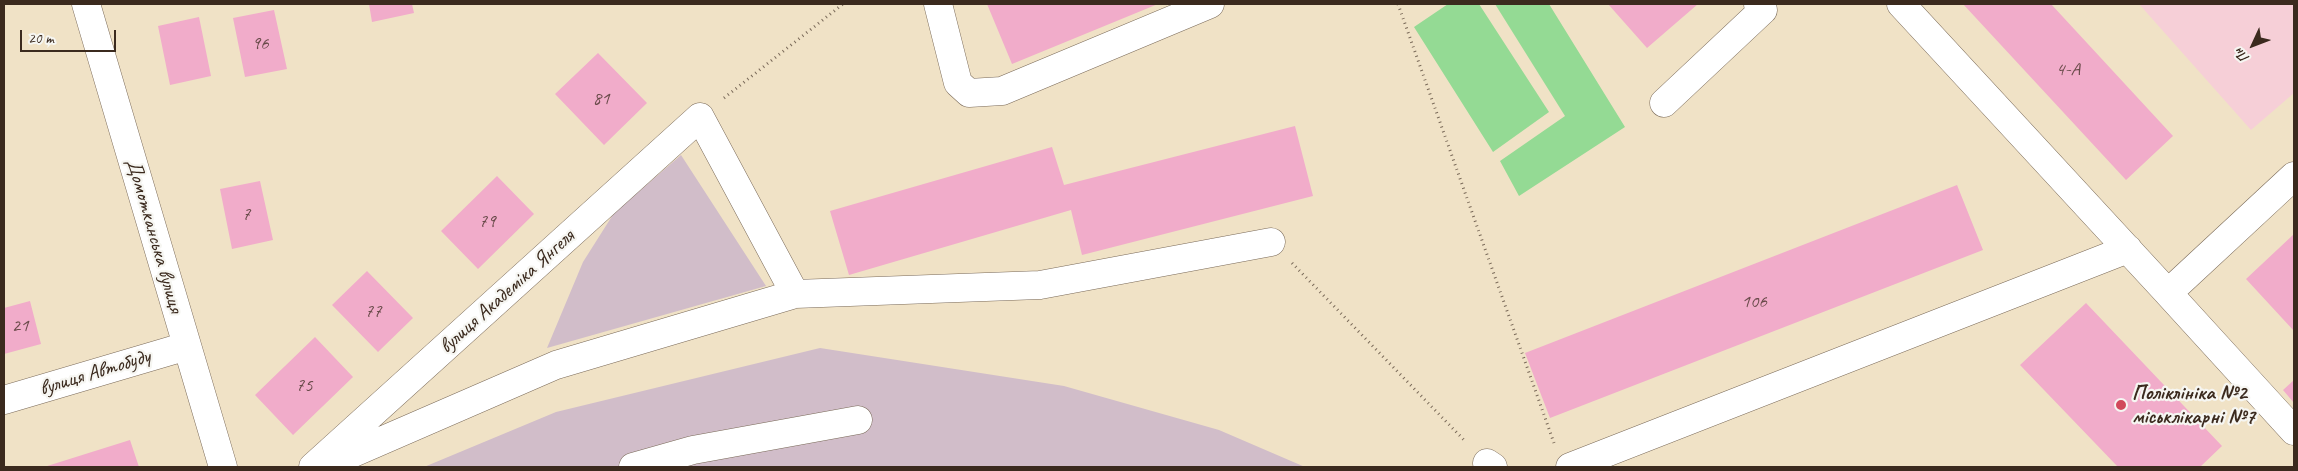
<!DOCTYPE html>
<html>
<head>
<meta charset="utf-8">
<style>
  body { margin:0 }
  #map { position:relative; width:2298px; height:471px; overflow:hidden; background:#f0e2c6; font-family:Caveat,sans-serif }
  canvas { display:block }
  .frame { position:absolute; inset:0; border:5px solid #3b2a1e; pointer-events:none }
  .north { position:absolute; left:2228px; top:20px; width:50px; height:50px; -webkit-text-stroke:4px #f6f6f2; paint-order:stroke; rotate:227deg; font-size:14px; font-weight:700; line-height:20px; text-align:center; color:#3b2a1e }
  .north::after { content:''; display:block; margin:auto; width:18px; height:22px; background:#3b2a1e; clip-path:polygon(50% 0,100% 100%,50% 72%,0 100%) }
  .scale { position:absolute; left:20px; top:30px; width:96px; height:22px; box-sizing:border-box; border:2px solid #3b2a1e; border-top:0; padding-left:6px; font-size:15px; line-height:18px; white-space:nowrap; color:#3b2a1e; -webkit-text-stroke:4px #f6f6f2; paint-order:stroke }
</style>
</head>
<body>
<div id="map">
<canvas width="2298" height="471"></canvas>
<div class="frame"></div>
<div class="north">Пн</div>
<div class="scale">20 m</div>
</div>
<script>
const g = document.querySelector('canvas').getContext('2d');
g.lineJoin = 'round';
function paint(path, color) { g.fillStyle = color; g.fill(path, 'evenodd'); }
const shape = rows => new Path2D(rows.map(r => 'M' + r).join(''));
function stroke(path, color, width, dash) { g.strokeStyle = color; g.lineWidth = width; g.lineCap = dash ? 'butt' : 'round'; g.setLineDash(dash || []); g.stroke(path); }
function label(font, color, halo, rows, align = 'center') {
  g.font = font + ' Caveat,sans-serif'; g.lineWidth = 4.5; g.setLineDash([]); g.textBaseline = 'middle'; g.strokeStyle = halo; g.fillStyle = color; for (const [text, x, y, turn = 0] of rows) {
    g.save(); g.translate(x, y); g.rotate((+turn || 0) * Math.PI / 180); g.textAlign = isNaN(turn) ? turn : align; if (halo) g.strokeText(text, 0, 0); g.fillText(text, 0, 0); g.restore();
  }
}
const built = shape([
  [2139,4,2294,4,2294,93,2251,130]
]);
const industrial = shape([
  [681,155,766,286,547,348,583,262,614,213],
  [820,348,1064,386,1219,430,1305,467,424,467,556,412]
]);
const green = shape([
  [1448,4,1479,4,1549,112,1493,152,1414,27],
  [1495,4,1549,4,1625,127,1519,196,1500,161,1565,116]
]);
const building = shape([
  [369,4,412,4,414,13,372,22],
  [987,4,1158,4,1012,64],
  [1608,4,1698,4,1647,48],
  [1963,4,2051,4,2173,136,2126,180],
  [274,10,287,69,245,77,233,18],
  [199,17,211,76,170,85,158,26],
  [598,53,647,103,604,145,555,94],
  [1295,126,1313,196,1082,255,1071,210,849,275,830,211,1052,147,1064,185],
  [497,176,534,214,478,269,441,231],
  [260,181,273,240,232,249,220,189],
  [1957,185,1983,250,1550,418,1525,353],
  [2294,234,2294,331,2246,279],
  [367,271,413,318,378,352,332,305],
  [30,301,41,344,4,354,4,308],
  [2086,303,2222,446,2200,467,2118,467,2020,365],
  [315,337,353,377,293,435,255,395],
  [2294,380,2294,403,2283,390],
  [130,440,139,467,44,467]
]);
const path = shape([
  [1398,4,1554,443],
  [724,98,843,4],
  [1292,263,1465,441]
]);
const minor = shape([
  [86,4,223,467],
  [938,4,958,83,969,93,1002,91,1210,4],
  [1901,4,2168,293],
  [1664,103,1763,10,1758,4],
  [2294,176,2168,293,2294,431],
  [795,294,1040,285,1271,242],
  [4,400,187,346],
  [1487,463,1493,467],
  [313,467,700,117,795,294,556,365,321,467],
  [633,467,693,450,858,420],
  [1570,467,2128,249]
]);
const markers = [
  [2121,405,6,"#d1495b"]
];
const numberNames = [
  ["96",260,44],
  ["4-А",2068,70],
  ["81",601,99],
  ["7",246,215],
  ["79",487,222],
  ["106",1754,302],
  ["77",373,312],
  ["21",20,326],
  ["75",304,386]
];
const streetNames = [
  ["Домотканська вулиця",154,236,74],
  ["вулиця Академіка Янгеля",507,292,-42],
  ["вулиця Автобуду",95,373,-17]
];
const poiNames = [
  ["Поліклініка №2",2132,393],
  ["міськлікарні №7",2132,417]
];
paint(built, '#f6cfd7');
paint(industrial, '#d1bdc9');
paint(green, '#94da94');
paint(building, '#f1acca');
stroke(minor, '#7a6a59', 29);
stroke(path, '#7a6a59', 3, [1, 4]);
stroke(minor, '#fff', 28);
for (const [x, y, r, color] of markers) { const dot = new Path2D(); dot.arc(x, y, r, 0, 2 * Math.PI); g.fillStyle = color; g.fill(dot); stroke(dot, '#f6f6f2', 2); }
label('19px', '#684a49', null, numberNames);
label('21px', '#3b2a1e', '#f6f6f2', streetNames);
label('bold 21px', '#3b2a1e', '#f6f6f2', poiNames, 'left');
</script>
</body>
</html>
